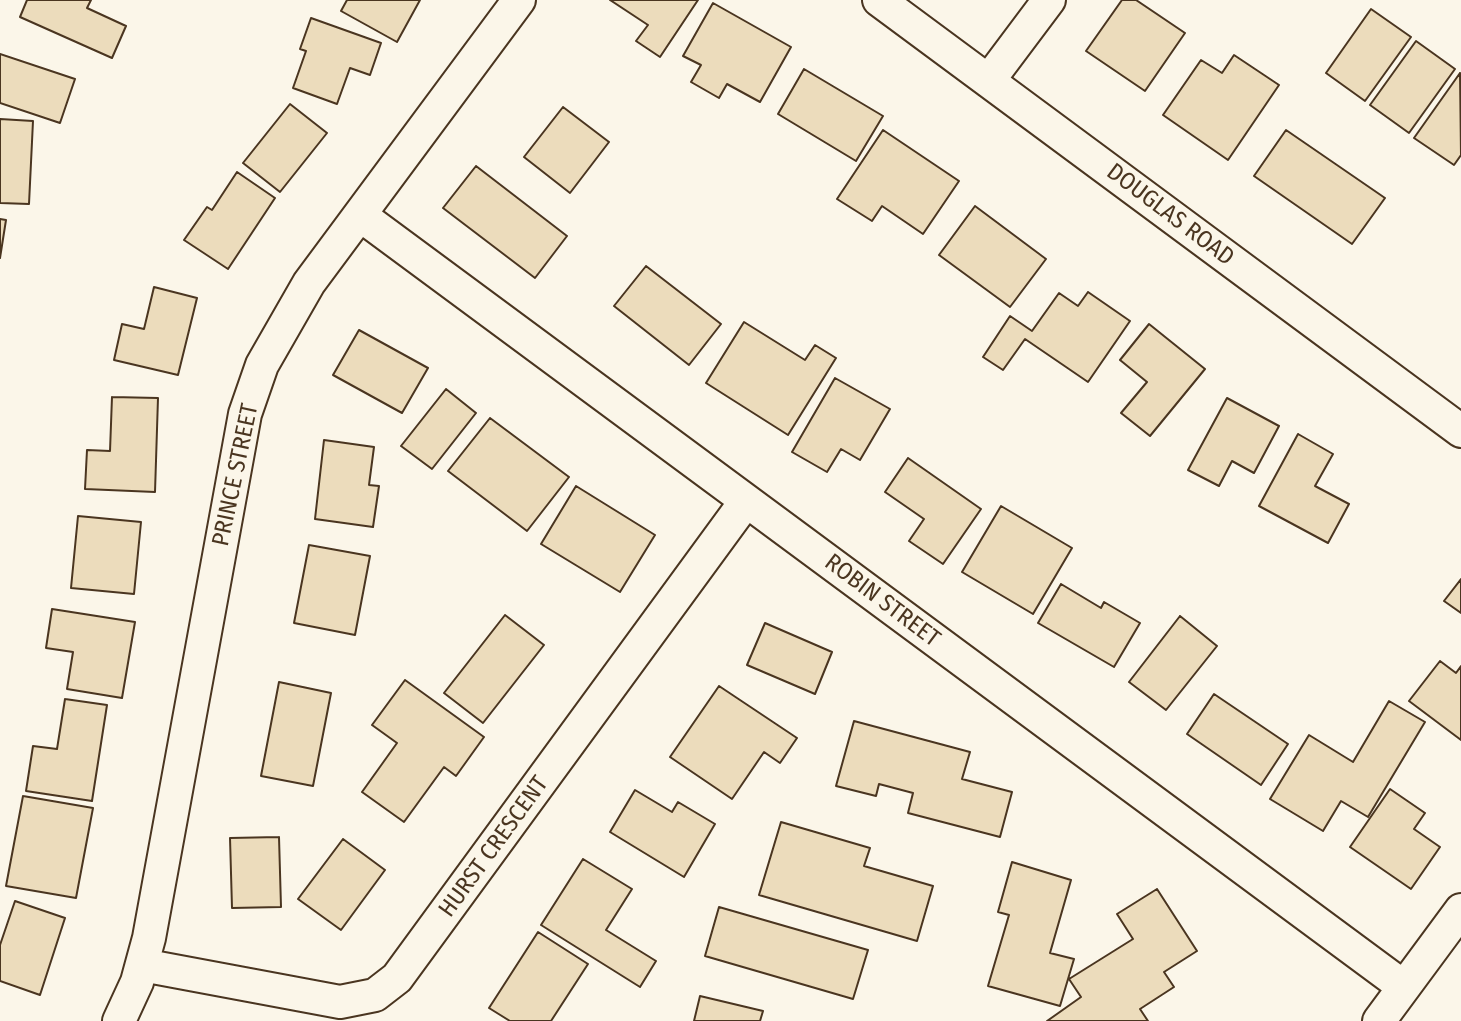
<!DOCTYPE html>
<html>
<head>
<meta charset="utf-8">
<style>
  body { margin:0 }
  canvas { display:block; background:#fbf6e9 }
</style>
</head>
<body>
<canvas width="1461" height="1021"></canvas>
<script>
const g = document.querySelector('canvas').getContext('2d');
g.lineJoin = 'round';
function paint(path, color) { g.fillStyle = color; g.fill(path, 'evenodd'); }
const shape = rows => new Path2D(rows.map(r => 'M' + r).join(''));
function stroke(path, color, width, dash) { g.strokeStyle = color; g.lineWidth = width; g.lineCap = dash ? 'butt' : 'round'; g.setLineDash(dash || []); g.stroke(path); }
function label(font, color, halo, rows, align = 'center') {
  g.font = font + ' "Fira Sans Condensed",sans-serif'; g.lineWidth = 6; g.setLineDash([]); g.textBaseline = 'middle'; g.strokeStyle = halo; g.fillStyle = color; for (const [text, x, y, turn = 0] of rows) {
    g.save(); g.translate(x, y); g.rotate((+turn || 0) * Math.PI / 180); g.textAlign = isNaN(turn) ? turn : align; if (halo) g.strokeText(text, 0, 0); g.fillText(text, 0, 0); g.restore();
  }
}
const building = shape([
  [27,0,91,0,87,8,126,26,112,58,20,17,27,0],
  [347,0,420,0,397,42,341,11,347,0],
  [610,0,698,0,660,57,636,41,648,25,610,0],
  [1122,0,1136,0,1185,33,1145,91,1086,51,1122,0],
  [713,3,791,47,760,102,727,84,719,98,691,82,701,65,683,56,713,3],
  [1371,9,1411,37,1365,101,1326,73,1371,9],
  [311,18,381,43,370,75,350,68,337,104,293,88,306,51,300,49,311,18],
  [1416,41,1455,69,1409,133,1370,105,1416,41],
  [0,54,75,79,60,123,0,103,0,54],
  [1234,55,1279,85,1228,160,1163,115,1201,60,1222,73,1234,55],
  [804,69,883,116,856,161,778,114,804,69],
  [1460,73,1461,155,1454,165,1414,138,1460,73],
  [290,104,327,133,280,192,243,163,290,104],
  [563,107,609,142,570,193,524,157,563,107],
  [0,119,33,121,29,204,0,203,0,119],
  [883,130,959,181,923,234,882,206,872,221,837,199,883,130],
  [1286,130,1385,198,1352,244,1254,176,1286,130],
  [476,166,567,236,535,278,443,208,476,166],
  [237,172,275,198,228,269,184,240,207,207,212,210,237,172],
  [975,206,1046,259,1010,307,939,255,975,206],
  [0,219,6,220,0,258,0,219],
  [646,266,721,324,689,365,614,306,646,266],
  [154,287,197,298,178,375,114,360,122,324,144,329,154,287],
  [1088,292,1130,321,1088,382,1025,339,1003,370,983,357,1010,316,1032,331,1059,293,1078,306,1088,292],
  [744,322,805,360,815,345,836,358,788,435,706,383,744,322],
  [1149,324,1205,369,1150,436,1121,413,1147,382,1120,360,1149,324],
  [359,330,428,368,402,413,333,375,359,330],
  [835,378,890,409,860,460,841,449,827,472,792,452,835,378],
  [446,389,476,413,432,469,401,446,446,389],
  [112,397,158,398,155,492,85,489,87,450,110,451,112,397],
  [1227,398,1279,426,1254,473,1232,461,1219,486,1188,470,1227,398],
  [490,418,569,477,527,531,448,471,490,418],
  [1298,434,1333,454,1315,486,1349,504,1328,543,1259,506,1298,434],
  [324,440,374,447,369,485,379,486,373,527,315,519,324,440],
  [908,458,981,509,943,564,909,541,924,519,885,492,908,458],
  [576,486,655,535,620,592,541,544,576,486],
  [1001,506,1072,548,1033,614,962,572,1001,506],
  [78,516,141,522,134,594,71,588,78,516],
  [309,545,370,556,355,635,294,623,309,545],
  [1461,579,1461,613,1444,601,1461,579],
  [1061,584,1101,608,1104,602,1140,623,1114,667,1038,623,1061,584],
  [52,609,135,622,122,698,67,689,73,652,46,648,52,609],
  [505,615,544,645,483,723,444,693,505,615],
  [1180,616,1217,646,1166,710,1129,682,1180,616],
  [765,623,832,652,815,694,747,665,765,623],
  [1440,661,1456,673,1461,666,1461,740,1409,701,1440,661],
  [405,680,484,737,456,776,444,767,404,822,362,792,397,743,372,725,405,680],
  [279,682,331,693,313,786,261,776,279,682],
  [719,686,797,738,780,763,764,752,732,799,670,757,719,686],
  [1214,694,1288,744,1261,785,1187,734,1214,694],
  [65,699,107,705,92,801,26,791,33,746,57,749,65,699],
  [1389,701,1425,722,1368,817,1341,801,1323,831,1270,799,1309,735,1353,762,1389,701],
  [854,721,970,752,962,779,1012,792,1000,837,908,813,913,793,879,784,876,796,836,786,854,721],
  [1390,789,1425,813,1414,829,1440,847,1411,889,1350,847,1390,789],
  [635,790,672,812,678,802,715,824,684,877,610,832,635,790],
  [23,796,93,808,76,898,6,886,23,796],
  [781,822,870,848,864,866,933,886,917,941,759,895,781,822],
  [279,837,281,907,232,908,230,838,279,837],
  [343,839,385,870,341,930,298,899,343,839],
  [583,859,632,889,606,930,656,961,640,987,541,925,583,859],
  [1012,862,1071,880,1050,953,1074,959,1060,1006,988,986,1009,915,998,912,1012,862],
  [1157,889,1197,951,1164,972,1174,987,1140,1009,1148,1021,1047,1021,1081,997,1069,979,1133,939,1117,914,1157,889],
  [15,901,65,918,40,995,0,981,0,945,15,901],
  [719,907,868,950,853,999,705,956,719,907],
  [538,932,588,964,551,1021,510,1021,489,1008,538,932],
  [700,996,763,1011,760,1021,694,1021,700,996]
]);
const street = shape([
  [879,0,1461,431],
  [989,80,1049,0],
  [360,215,1404,987],
  [142,965,340,1002,375,995,397,978,746,501],
  [119,1021,137,982,149,938,245,414,262,365,309,283,519,0],
  [1379,1021,1461,910]
]);
const streetNames = [
  ["DOUGLAS ROAD",1170,215,37],
  ["PRINCE STREET",236,475,-78],
  ["ROBIN STREET",882,601,37],
  ["HURST CRESCENT",494,847,-54]
];
paint(building, '#ecdcbc');
stroke(building, '#4a3520', 2);
stroke(street, '#4a3520', 36);
stroke(street, '#fbf6e9', 32);
label('24px', '#4a3520', '#fbf6e9', streetNames);
</script>
</body>
</html>
